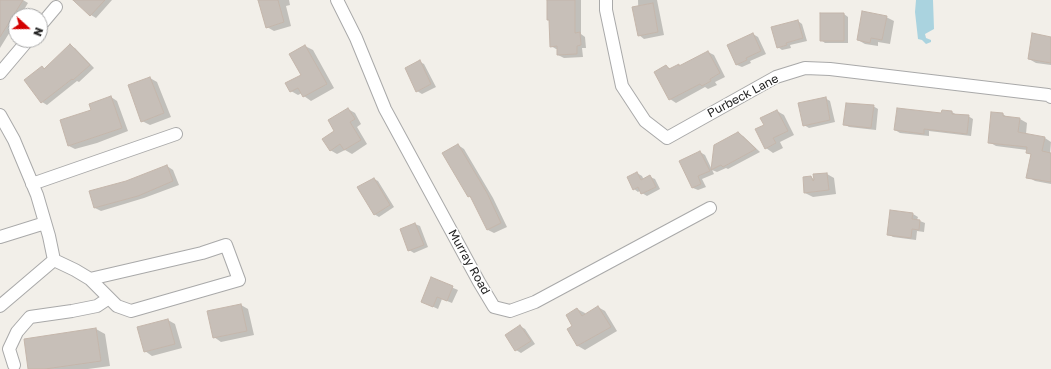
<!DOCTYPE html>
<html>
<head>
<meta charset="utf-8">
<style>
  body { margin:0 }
  #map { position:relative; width:1051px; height:369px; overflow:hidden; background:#f2efe9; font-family:"Golos Text",sans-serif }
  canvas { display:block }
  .north { position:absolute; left:8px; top:8px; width:40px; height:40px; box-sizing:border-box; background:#fff; border:1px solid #a7a7a7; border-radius:50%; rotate:111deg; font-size:11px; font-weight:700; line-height:16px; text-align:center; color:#222 }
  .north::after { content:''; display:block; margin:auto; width:14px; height:18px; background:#d40000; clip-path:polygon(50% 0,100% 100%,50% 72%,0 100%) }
</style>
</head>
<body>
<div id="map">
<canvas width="1051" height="369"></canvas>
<div class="north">N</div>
</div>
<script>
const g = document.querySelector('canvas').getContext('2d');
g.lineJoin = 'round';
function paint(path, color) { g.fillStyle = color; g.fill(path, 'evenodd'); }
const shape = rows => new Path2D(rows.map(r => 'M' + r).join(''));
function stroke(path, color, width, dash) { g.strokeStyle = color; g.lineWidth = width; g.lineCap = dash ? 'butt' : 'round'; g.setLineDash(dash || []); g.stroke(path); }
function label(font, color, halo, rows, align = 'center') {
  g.font = font + ' "Golos Text",sans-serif'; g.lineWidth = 3; g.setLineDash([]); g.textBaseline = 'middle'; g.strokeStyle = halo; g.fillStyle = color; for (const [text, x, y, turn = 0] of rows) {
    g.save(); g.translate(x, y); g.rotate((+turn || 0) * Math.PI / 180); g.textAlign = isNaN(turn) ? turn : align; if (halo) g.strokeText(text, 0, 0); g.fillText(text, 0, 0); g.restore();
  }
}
const water = shape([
  [916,0,933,0,934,29,925,34,926,38,931,40,931,42,926,44,922,40,918,39,915,12]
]);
const shadow = shape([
  [0,0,23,0,28,3,20,16,16,16,16,22,0,48],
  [75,0,112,0,96,18,91,15],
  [259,0,289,0,290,5,286,6,291,26,274,31,267,27],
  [548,0,581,0,581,34,585,37,586,48,582,48,583,57,564,58,558,55,558,49,556,49,551,46],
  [638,0,657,0,664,35,644,39,639,35],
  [844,14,848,17,848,43,825,43,821,40],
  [886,17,894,21,890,44,878,42,878,46,865,44,858,40],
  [798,21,802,24,807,41,790,45,791,48,782,50,778,47],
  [753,34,758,37,766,54,750,61,751,63,742,67,737,65,728,46],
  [1051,38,1051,65,1036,63,1029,59],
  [70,46,75,48,94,68,79,82,77,81,47,105,42,102,42,67,46,69],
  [305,46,313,50,334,88,311,101,304,96,302,93,298,95,291,91,302,75,290,54],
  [708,52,714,55,725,77,715,82,717,85,708,89,705,87,676,103,670,99,666,66,671,69,679,65,680,66],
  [420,62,424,64,436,87,422,94,417,91],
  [150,78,157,82,171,117,150,125,142,121],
  [111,97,117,101,128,131,97,143,75,149,69,146,93,111],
  [825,98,830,101,835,122,809,128,804,125],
  [873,106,878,109,876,130,849,127,844,124],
  [348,109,355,113,361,124,357,127,367,144,352,154,345,150,337,154,330,150,336,132],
  [777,111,784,115,794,135,780,142,783,148,773,153,766,148,765,125],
  [942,111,952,112,957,115,968,116,973,119,971,136,929,131,929,136,900,133,895,130,942,114],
  [1003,114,1008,118,1020,119,1027,123,1026,134,1045,138,1051,142,1050,154,1051,154,1051,184,1035,181,1028,177,1032,155,1027,152,1027,150,996,146,989,142],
  [738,134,743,136,760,152,728,169,726,168,717,172,712,170,714,146],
  [458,145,464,149,493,198,507,227,494,233,488,230,472,198,469,196],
  [700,152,705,155,714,174,702,179,706,187,698,190,693,188,681,162],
  [167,166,173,170,179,185,144,198,101,211,95,208,126,182],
  [637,173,642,176,644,180,650,177,655,179,660,189,647,196,642,193,641,190,638,192,634,189],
  [827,174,834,178,836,194,813,197,805,193,811,177,815,180],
  [374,179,378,181,394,207,379,217,374,214],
  [913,214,918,217,917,220,920,221,925,223,924,232,917,231,916,240,893,237,888,234],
  [415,224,420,226,428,247,414,253,409,250],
  [432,279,458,290,452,303,442,299,438,309,427,304],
  [241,305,248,309,254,335,221,342,214,337],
  [598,307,605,311,617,331,585,350,578,346,568,329,573,326,577,309,585,313,586,315],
  [168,320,175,324,182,348,152,356,145,351],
  [520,326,525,329,535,344,521,353,516,350,506,335],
  [96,329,105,334,110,366,88,369,29,369]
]);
const building = shape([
  [0,0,23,0,0,37,0,0],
  [73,0,105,0,90,16,73,0],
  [258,0,278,0,284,22,266,28,258,0],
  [547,0,575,0,575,33,580,32,581,45,577,46,577,54,557,55,557,46,550,47,549,20,547,20,547,0],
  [653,3,658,32,638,36,632,7,653,3],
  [862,11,887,16,882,40,871,38,870,43,857,40,862,11],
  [820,13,844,13,844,41,820,41,820,13],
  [798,20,803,38,786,43,787,45,777,48,771,27,798,20],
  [753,33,761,51,746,58,747,60,736,65,727,45,753,33],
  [1032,33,1051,37,1051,63,1028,59,1032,33],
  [70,44,90,65,73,80,72,79,41,103,24,80,42,66,44,69,70,44],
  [305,45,327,84,303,97,298,88,290,92,285,83,301,75,289,54,305,45],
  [708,51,720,73,710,79,711,81,702,86,700,84,669,100,654,72,666,65,669,69,679,64,679,66,708,51],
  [420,60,431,84,416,92,405,68,420,60],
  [150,77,164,113,141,122,128,85,150,77],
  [111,96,122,128,68,146,60,120,91,110,89,104,111,96],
  [826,97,830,120,803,126,798,103,826,97],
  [846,103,874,105,871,128,843,125,846,103],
  [348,108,355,119,350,122,361,140,344,150,340,144,330,151,322,139,334,131,328,120,348,108],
  [897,108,941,113,942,110,952,111,952,114,969,115,967,134,924,129,924,134,894,130,897,108],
  [777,110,788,131,773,138,776,143,765,149,755,129,764,125,760,118,777,110],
  [991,112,1003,113,1003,116,1020,118,1018,132,1045,137,1042,151,1051,153,1051,182,1026,178,1031,154,1026,153,1027,147,988,143,991,112],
  [738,132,756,149,723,167,721,165,711,170,714,145,738,132],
  [458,144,487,193,501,223,487,230,470,196,468,197,442,153,458,144],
  [700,151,710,171,698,176,701,184,692,188,679,161,700,151],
  [167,165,173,181,138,196,94,208,89,191,126,181,167,165],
  [637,172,641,180,650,175,656,187,641,194,638,187,633,190,627,177,637,172],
  [827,173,829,190,804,193,803,177,811,176,813,181,814,180,813,174,827,173],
  [374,178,390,205,374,215,357,187,374,178],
  [890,210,913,213,912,219,920,220,919,230,912,229,911,238,887,235,890,210],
  [415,223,424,245,408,251,400,229,415,223],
  [431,277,453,286,447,301,437,297,433,307,421,302,431,277],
  [241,304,247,331,213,338,207,311,241,304],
  [598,306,611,327,577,346,567,329,572,326,566,315,577,308,582,316,598,306],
  [168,319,175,344,144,352,137,327,168,319],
  [520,325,531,341,515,351,505,335,520,325],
  [96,328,101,361,45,369,28,369,24,339,96,328]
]);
const minor = shape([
  [337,0,356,38,385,109,479,282,494,307,510,311,535,302,710,208],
  [606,0,606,10,622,86,645,121,667,138,776,77,805,68,830,69,1048,95,1051,97],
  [40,26,56,7],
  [0,73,28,40],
  [0,115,14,140,37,195,49,236,54,260],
  [32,184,176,134],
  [0,237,45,223],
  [0,306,20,289,54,260,75,270,90,279,117,306,131,311,239,280,226,245,202,253,90,279],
  [14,365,9,349,17,332,30,317,72,311,97,306,109,298]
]);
const streetNames = [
  ["Purbeck Lane",743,96,-28],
  ["Murray Road",469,262,61]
];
paint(water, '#aad3df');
paint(shadow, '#0003');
paint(building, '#c7bfb8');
stroke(building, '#c4b6ab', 1);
stroke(minor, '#a9a9a9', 14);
stroke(minor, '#fff', 12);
label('12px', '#222', '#fff', streetNames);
</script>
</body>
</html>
